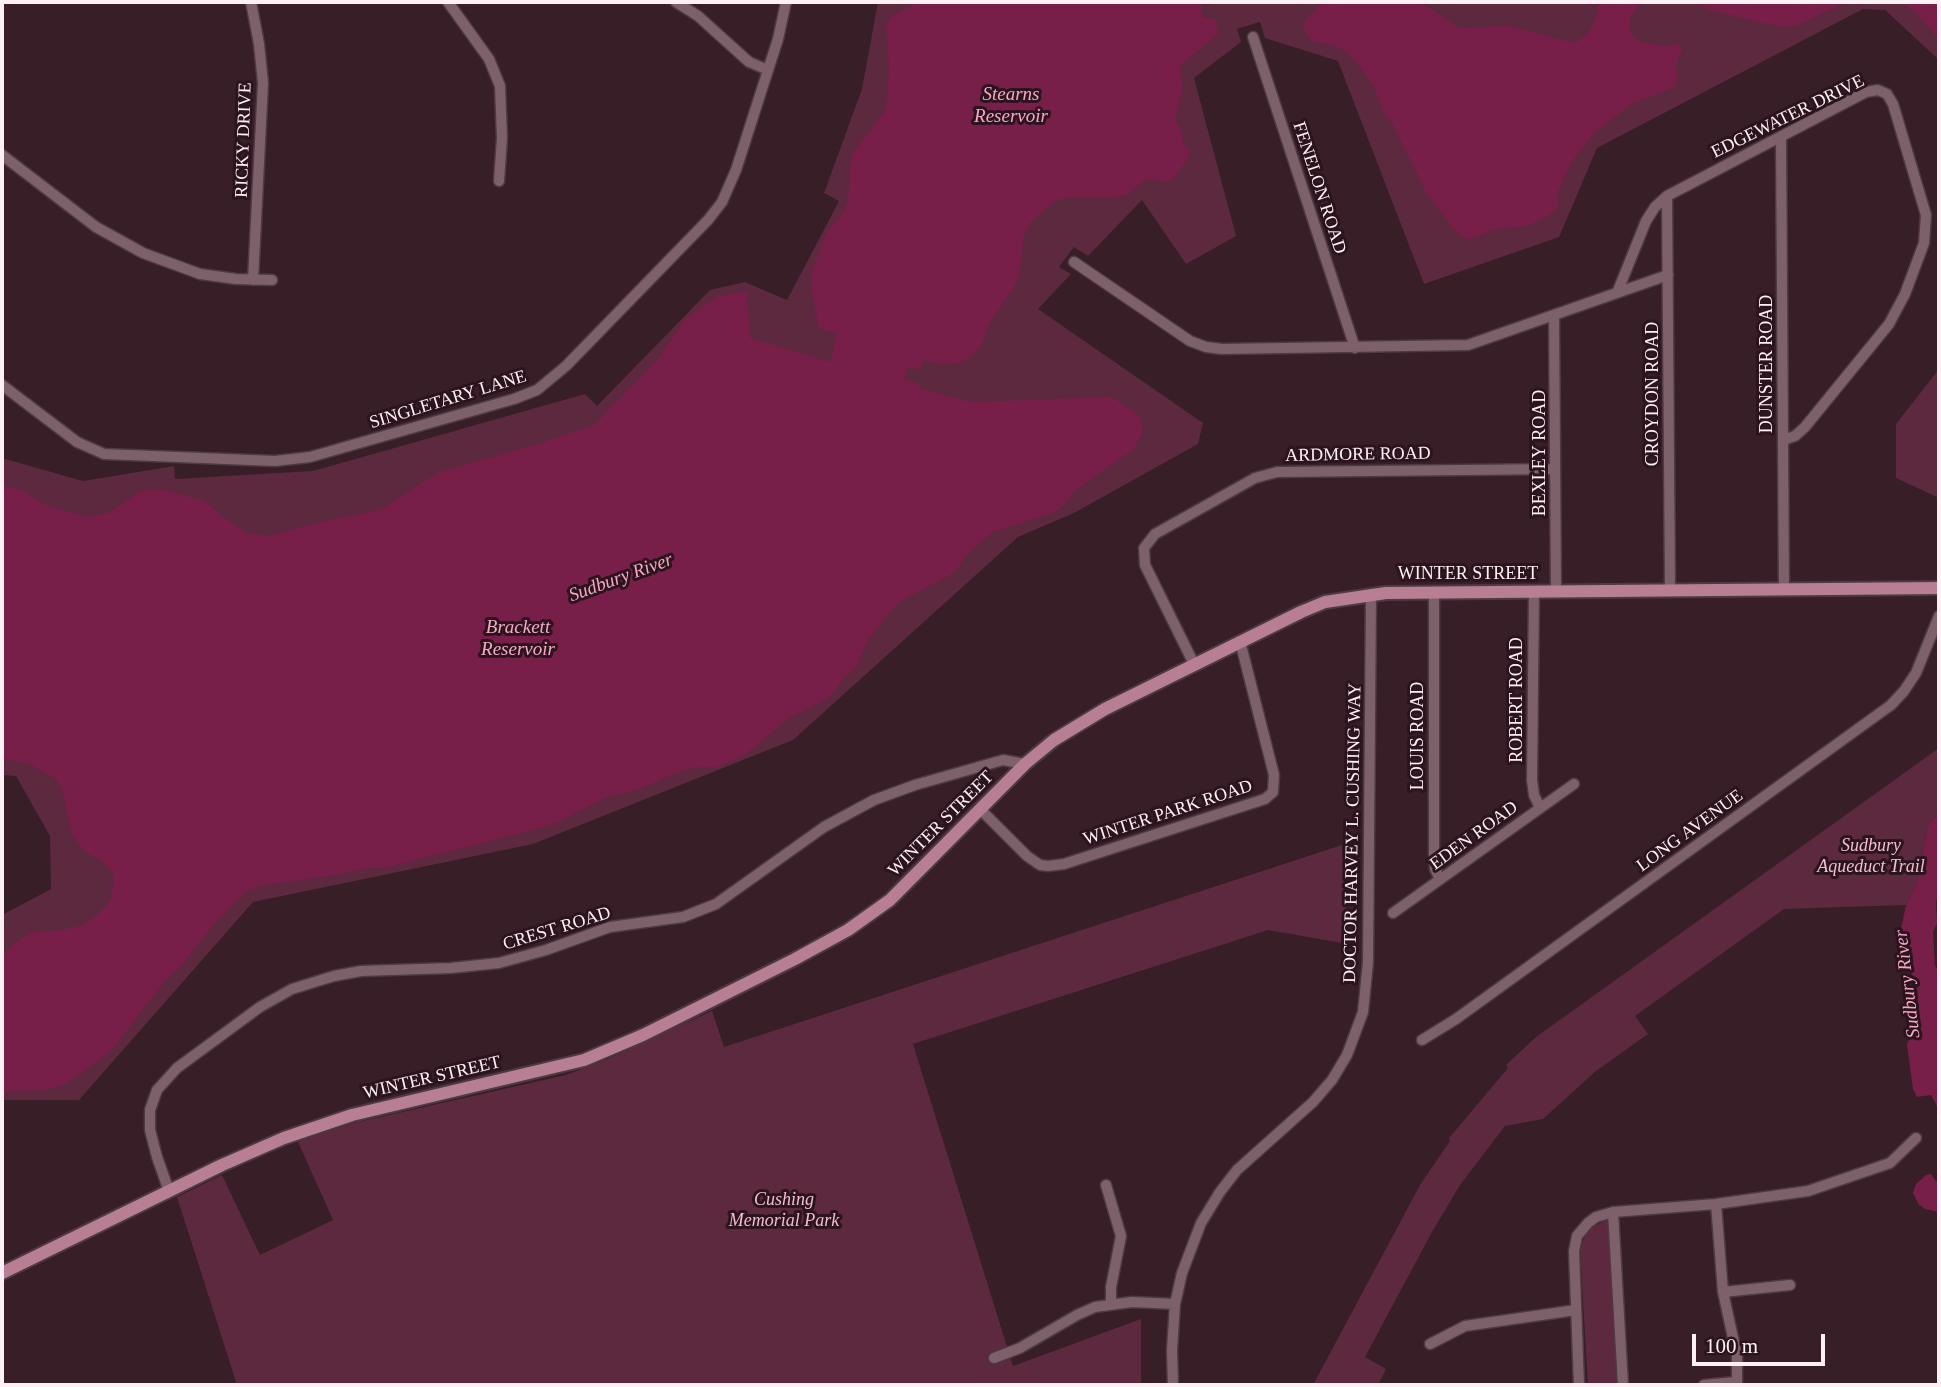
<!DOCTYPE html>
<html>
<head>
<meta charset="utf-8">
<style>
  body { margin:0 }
  #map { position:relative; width:1941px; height:1387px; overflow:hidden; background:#371e27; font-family:Georgia,serif }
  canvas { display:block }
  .frame { position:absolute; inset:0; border:4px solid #fef0f5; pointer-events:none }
  .scale { position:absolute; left:1692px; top:1334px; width:133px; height:32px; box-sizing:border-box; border:4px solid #fef0f5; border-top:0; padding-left:9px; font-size:21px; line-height:24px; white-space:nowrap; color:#fef0f5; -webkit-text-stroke:5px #2c141e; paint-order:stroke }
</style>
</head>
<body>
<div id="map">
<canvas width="1941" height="1387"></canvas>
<div class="frame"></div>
<div class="scale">100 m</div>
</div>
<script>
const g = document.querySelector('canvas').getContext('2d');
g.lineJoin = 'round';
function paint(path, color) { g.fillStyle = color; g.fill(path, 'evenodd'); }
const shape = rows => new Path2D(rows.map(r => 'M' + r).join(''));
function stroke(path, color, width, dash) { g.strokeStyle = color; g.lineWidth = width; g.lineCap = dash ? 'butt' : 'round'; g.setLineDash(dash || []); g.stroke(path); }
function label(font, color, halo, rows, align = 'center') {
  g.font = font + ' Georgia,serif'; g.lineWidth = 6; g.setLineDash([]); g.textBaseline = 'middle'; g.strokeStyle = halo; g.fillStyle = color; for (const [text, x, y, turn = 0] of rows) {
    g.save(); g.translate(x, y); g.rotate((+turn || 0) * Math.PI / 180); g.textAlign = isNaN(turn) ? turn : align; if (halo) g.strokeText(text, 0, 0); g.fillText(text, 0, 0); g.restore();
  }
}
const green = shape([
  [878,2,1939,2,1939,60,1885,10,1863,9,1597,148,1559,237,1424,284,1338,61,1265,38,1260,22,1237,29,1241,42,1194,78,1236,236,1186,264,1142,200,1088,256,1074,247,1059,267,1071,274,1038,309,1203,423,1198,444,1074,513,1018,537,793,740,533,844,253,902,79,1100,2,1100,2,915,51,889,50,836,16,776,2,775,2,458,83,481,174,466,175,479,313,471,585,394,597,406,710,290,745,282,787,300,839,201,824,193,862,89],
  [1939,369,1939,498,1896,478,1896,424],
  [1939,748,1939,814,1931,820,1928,826,1916,885,1906,905,1784,909,1635,1016,1648,1034,1596,1071,1543,1119,1505,1126,1460,1185,1432,1232,1365,1357,1386,1369,1378,1385,1313,1385,1420,1185,1450,1141,1449,1138,1508,1068,1506,1065,1536,1037],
  [1342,845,1346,908,1342,943,1268,930,913,1044,1013,1366,1141,1319,1141,1385,237,1385,177,1197,222,1175,260,1255,333,1220,298,1142,307,1138,354,1123,566,1075,608,1059,712,1011,724,1047],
  [1607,1220,1610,1222,1619,1385,1588,1385,1580,1248,1585,1236,1591,1228]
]);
const water = shape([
  [913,2,1203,2,1201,10,1203,18,1216,19,1218,34,1179,66,1183,87,1175,119,1181,131,1183,142,1189,151,1187,160,1173,179,1162,182,1154,179,1146,179,1128,194,1117,197,1072,197,1061,199,1052,203,1030,223,1024,235,1019,275,1014,287,990,322,981,346,968,359,958,363,940,364,924,360,920,370,908,367,904,379,919,384,919,388,970,402,1112,397,1140,416,1143,431,1134,449,1073,492,1065,504,1053,513,993,532,966,555,959,567,950,575,901,601,891,610,867,642,856,668,845,676,831,696,788,719,746,754,718,767,699,767,685,770,639,789,605,798,556,823,533,830,384,868,369,868,334,875,265,885,247,891,220,917,183,963,163,983,112,1050,78,1076,63,1085,44,1090,2,1091,2,954,23,937,34,932,62,930,83,925,94,918,111,900,114,880,111,871,105,863,84,851,72,835,62,790,56,779,31,765,2,758,2,485,21,490,46,505,87,517,109,513,139,492,152,489,164,490,205,501,224,518,248,533,270,536,321,522,374,511,385,507,439,472,535,445,594,425,658,359,686,318,719,296,747,291,750,338,830,362,837,334,821,329,818,325,811,287,812,271,827,232,844,211,848,200,850,165,853,153,883,113,887,101,889,66,886,26,891,17,911,6],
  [1322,2,1420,2,1460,28,1509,26,1570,42,1577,42,1589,32,1598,13,1597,2,1641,2,1630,18,1629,29,1632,35,1640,42,1664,46,1678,44,1683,47,1676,64,1677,79,1675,87,1631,104,1594,133,1571,163,1557,194,1559,201,1557,208,1548,216,1527,226,1493,230,1468,240,1457,233,1427,194,1393,125,1383,111,1374,87,1358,64,1348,53,1334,45,1311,41,1305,32,1303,25,1307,18],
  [1693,2,1846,2,1796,26,1780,27,1710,10],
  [1903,2,1939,2,1939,40,1918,15],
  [1939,814,1939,890,1936,902,1937,923,1933,932,1935,965,1939,973,1939,1110,1931,1095,1917,1097,1913,1089,1907,1045,1913,1027,1918,998,1917,984,1902,955,1900,934,1906,905,1916,885,1928,826,1931,820],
  [1931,1174,1938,1184,1939,1212,1925,1209,1919,1205,1913,1193,1916,1184,1926,1175]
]);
const minor = shape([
  [251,2,259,44,263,83,253,280],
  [448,2,489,59,500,86,502,138,499,181],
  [676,2,698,16,749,62,768,70],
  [1253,37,1355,348],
  [1781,138,1784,590],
  [2,155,96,227,143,253,200,274,236,279,272,280],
  [1667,196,1670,590],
  [1074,262,1190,341,1206,347,1222,349,1468,345,1668,275],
  [1617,293,1646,221,1655,207,1667,196,1866,92,1878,90,1887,94,1893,104,1926,215,1924,243,1905,294,1889,324,1805,427,1795,436,1783,440],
  [1554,315,1556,591],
  [2,385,77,442,104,454,275,461,310,457,514,399,537,390,566,366,708,220,722,202,736,170,778,39,786,2],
  [1534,591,1532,780,1534,795,1540,808],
  [1434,592,1434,855,1435,869,1440,879],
  [1194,664,1145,565,1144,548,1155,534,1255,478,1277,472,1555,469],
  [980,809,1027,856,1040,865,1048,866,1064,864,1265,799,1273,792,1274,775,1240,641],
  [1393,913,1574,784],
  [1422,1040,1456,1019,1891,705,1904,691,1916,673,1939,616],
  [1106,1185,1121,1236,1111,1287,1111,1304],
  [169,1191,157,1157,150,1130,150,1110,157,1090,177,1068,260,1007,292,989,334,976,361,971,451,968,499,963,546,950,610,927,683,917,716,904,824,827,874,800,915,785,1003,760,1025,764],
  [1716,1204,1723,1292,1737,1356,1737,1385],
  [1613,1212,1623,1385],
  [1723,1292,1790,1285],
  [1430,1344,1465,1326,1576,1310],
  [994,1358,1020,1348,1077,1315,1095,1307,1132,1302,1175,1304],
  [1173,1385,1172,1350,1175,1304,1182,1273,1201,1223,1220,1192,1237,1170,1313,1102,1332,1080,1347,1055,1363,1012,1368,962,1371,594],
  [1579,1385,1574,1251,1577,1236,1588,1223,1596,1217,1613,1212,1716,1204,1808,1191,1890,1163,1916,1138],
  [1704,1385,1736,1382]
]);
const major = shape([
  [2,1273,222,1165,284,1138,352,1115,584,1060,643,1035,795,959,848,930,890,900,1025,764,1054,740,1105,709,1301,612,1325,602,1386,593,1939,588]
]);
const streetNames = [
  ["EDGEWATER DRIVE",1788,117,-26],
  ["RICKY DRIVE",244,140,-88],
  ["FENELON ROAD",1319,188,72],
  ["DUNSTER ROAD",1767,364,-90],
  ["CROYDON ROAD",1653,394,-90],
  ["SINGLETARY LANE",448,400,-17],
  ["BEXLEY ROAD",1540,453,-90],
  ["ARDMORE ROAD",1358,455,-1],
  ["WINTER STREET",1468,574],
  ["ROBERT ROAD",1517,700,-90],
  ["LOUIS ROAD",1418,736,-90],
  ["WINTER PARK ROAD",1168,813,-18],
  ["WINTER STREET",941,824,-45],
  ["LONG AVENUE",1690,831,-36],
  ["DOCTOR HARVEY L. CUSHING WAY",1353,833,-89],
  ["EDEN ROAD",1474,836,-36],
  ["CREST ROAD",557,929,-17],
  ["WINTER STREET",432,1078,-13]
];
const parkNames = [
  ["Sudbury",1871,846],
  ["Aqueduct Trail",1871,867],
  ["Cushing",784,1200],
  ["Memorial Park",784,1221]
];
const waterNames = [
  ["Stearns",1011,95],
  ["Reservoir",1011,117],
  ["Sudbury River",621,578,-20],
  ["Brackett",518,628],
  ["Reservoir",518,650],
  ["Sudbury River",1908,984,-97]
];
paint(green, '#5d293f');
paint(water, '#771e49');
stroke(minor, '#4e3a42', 13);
stroke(major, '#4e3a42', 16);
stroke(minor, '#7d606a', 10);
stroke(major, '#b87f94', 12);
label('18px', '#fef0f5', '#2c141e', streetNames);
label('italic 18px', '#f2bed0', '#2c141e', parkNames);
label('italic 19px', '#f5a9c5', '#2c141e', waterNames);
</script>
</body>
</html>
